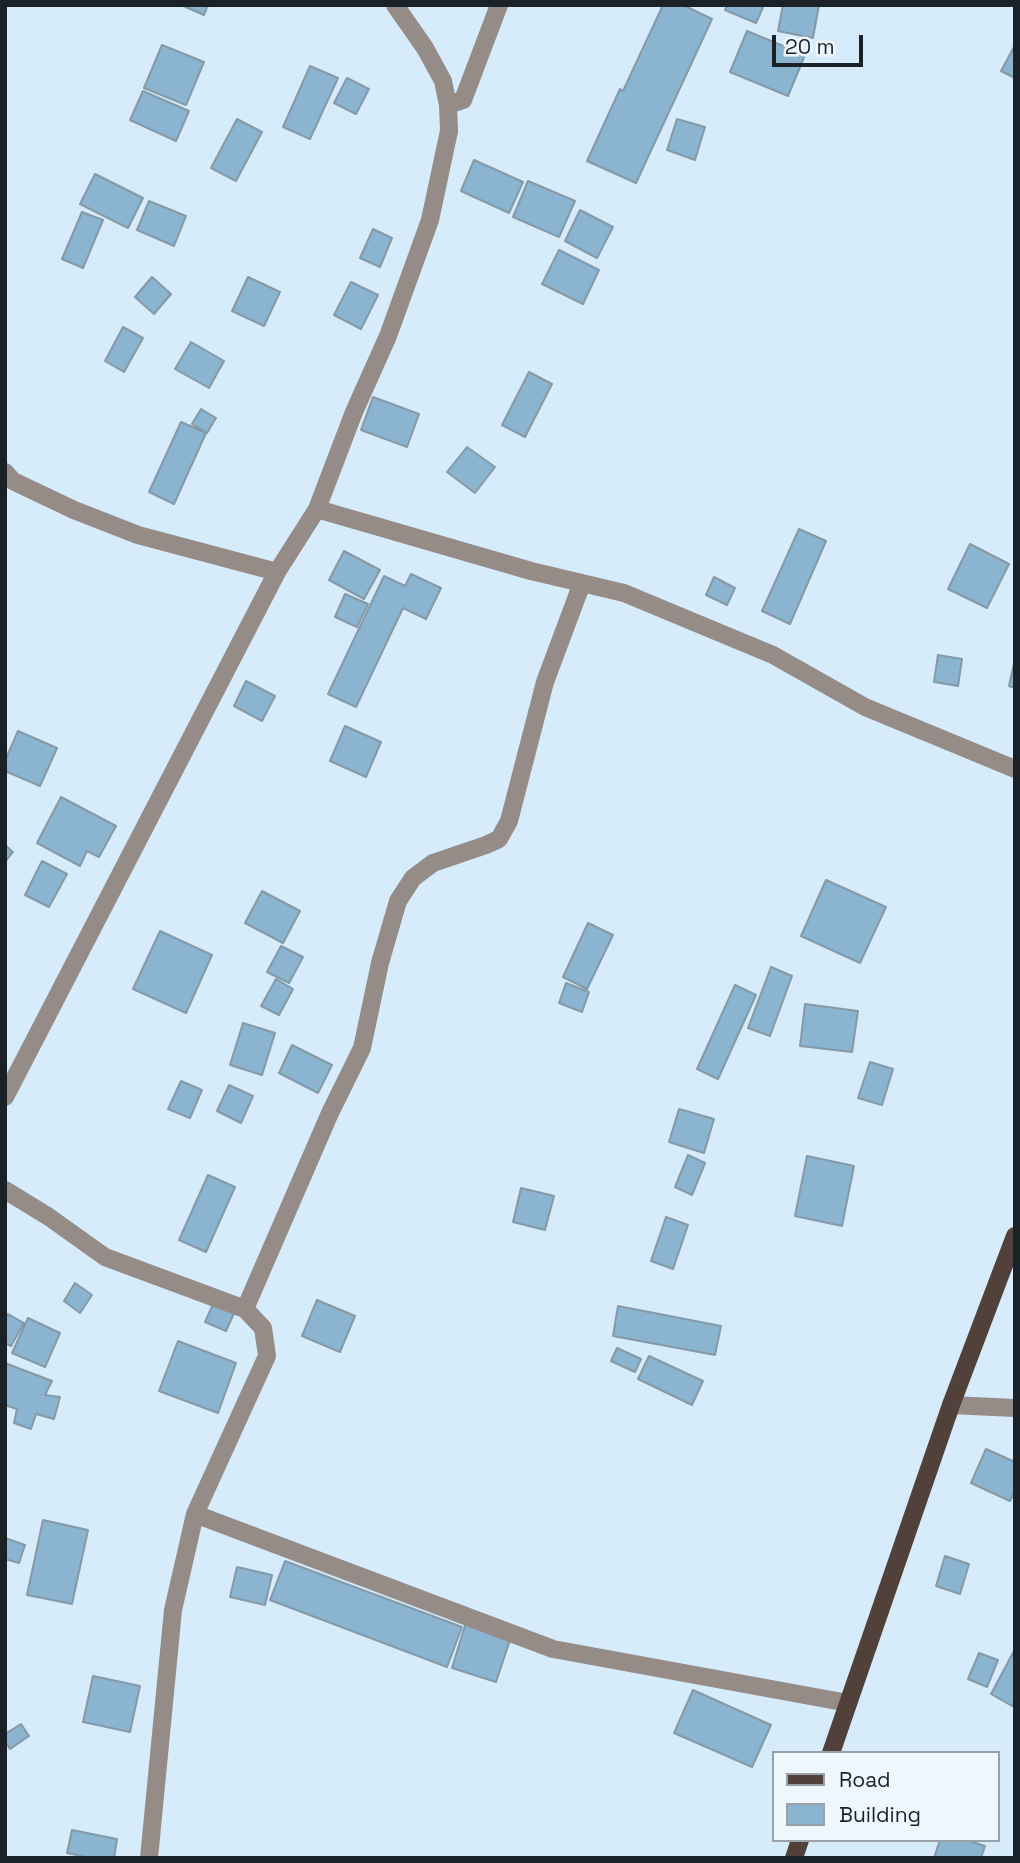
<!DOCTYPE html>
<html>
<head>
<meta charset="utf-8">
<style>
  body { margin:0 }
  #map { position:relative; width:1020px; height:1863px; overflow:hidden; background:#d6ecfb; font-family:"Space Grotesk",sans-serif }
  canvas { display:block }
  .frame { position:absolute; inset:0; border:7px solid #1a2228; pointer-events:none }
  .legend { position:absolute; left:772px; top:1751px; width:228px; height:91px; box-sizing:border-box; background:#eef7fd; border:2px solid #99a2a8; margin:0; padding:9px 12px; list-style:none; font-size:21px; color:#1a2228 }
  .legend li { display:flex; align-items:center; gap:14px; height:35px }
  .legend b { width:35px; border:2px solid #99a2a8 }
  .scale { position:absolute; left:772px; top:35px; width:91px; height:32px; box-sizing:border-box; border:4px solid #1a2228; border-top:0; padding-left:9px; font-size:21px; line-height:24px; white-space:nowrap; color:#1a2228; -webkit-text-stroke:5px #eef7fd; paint-order:stroke }
</style>
</head>
<body>
<div id="map">
<canvas width="1020" height="1863"></canvas>
<div class="frame"></div>
<ul class="legend">
<li><b style="height:9px;background:#51413a"></b>Road</li>
<li><b style="height:19px;background:#8ab4d0"></b>Building</li>
</ul>
<div class="scale">20 m</div>
</div>
<script>
const g = document.querySelector('canvas').getContext('2d');
g.lineJoin = 'round';
function paint(path, color) { g.fillStyle = color; g.fill(path, 'evenodd'); }
const shape = rows => new Path2D(rows.map(r => 'M' + r).join(''));
function stroke(path, color, width, dash) { g.strokeStyle = color; g.lineWidth = width; g.lineCap = dash ? 'butt' : 'round'; g.setLineDash(dash || []); g.stroke(path); }
const building = shape([
  [181,5,208,5,204,15,181,5],
  [663,5,683,5,712,19,636,183,587,161,620,89,623,91,663,5],
  [727,5,764,5,756,23,725,10,727,5],
  [783,5,819,5,813,38,778,31,783,5],
  [747,31,805,55,788,96,730,72,747,31],
  [162,45,204,62,186,105,144,88,162,45],
  [1015,45,1015,78,1001,71,1015,45],
  [310,66,338,78,310,139,283,127,310,66],
  [347,78,369,89,356,114,334,103,347,78],
  [143,91,189,111,176,141,130,120,143,91],
  [237,119,262,132,236,181,211,168,237,119],
  [677,119,705,127,695,160,667,150,677,119],
  [474,160,523,182,509,213,461,191,474,160],
  [95,174,143,198,128,228,80,204,95,174],
  [528,181,575,201,559,237,513,217,528,181],
  [149,201,186,216,174,246,137,230,149,201],
  [580,210,613,227,597,258,565,241,580,210],
  [82,212,103,220,83,268,62,259,82,212],
  [373,229,392,238,380,267,360,258,373,229],
  [559,250,599,270,583,304,542,284,559,250],
  [152,277,171,294,154,314,135,297,152,277],
  [248,277,280,292,264,326,232,311,248,277],
  [351,282,378,295,361,329,334,315,351,282],
  [123,327,143,338,124,372,105,361,123,327],
  [191,342,224,361,209,388,175,369,191,342],
  [529,372,552,384,525,437,502,425,529,372],
  [373,397,419,414,407,447,361,430,373,397],
  [201,409,216,418,207,433,192,424,201,409],
  [181,422,206,433,174,504,149,492,181,422],
  [467,447,495,467,475,493,447,472,467,447],
  [799,529,826,541,790,624,762,611,799,529],
  [970,544,1009,564,987,608,948,589,970,544],
  [344,551,380,570,364,599,329,580,344,551],
  [411,574,441,588,426,619,403,608,356,707,328,694,384,576,405,586,411,574],
  [714,577,735,588,727,605,706,595,714,577],
  [345,594,368,604,357,627,335,617,345,594],
  [938,655,962,659,958,686,934,682,938,655],
  [1014,663,1015,663,1015,688,1009,686,1014,663],
  [246,681,275,696,262,721,234,706,246,681],
  [345,726,381,742,366,777,330,761,345,726],
  [18,731,57,748,40,786,5,771,5,761,18,731],
  [61,797,116,826,99,857,87,851,80,866,37,843,61,797],
  [5,845,13,852,5,862,5,845],
  [42,861,67,874,49,907,25,895,42,861],
  [826,880,886,907,860,963,801,936,826,880],
  [262,891,300,911,283,943,245,923,262,891],
  [588,923,613,935,587,989,563,977,588,923],
  [160,931,212,955,186,1013,133,989,160,931],
  [281,946,303,957,289,983,267,972,281,946],
  [771,967,792,976,770,1036,748,1028,771,967],
  [276,979,293,989,279,1015,261,1006,276,979],
  [566,983,589,992,582,1012,559,1003,566,983],
  [735,985,756,995,718,1079,697,1069,735,985],
  [805,1004,858,1011,852,1052,800,1046,805,1004],
  [243,1023,275,1033,262,1075,230,1065,243,1023],
  [292,1045,332,1065,318,1093,279,1073,292,1045],
  [870,1062,893,1069,882,1105,858,1098,870,1062],
  [181,1081,202,1090,190,1118,168,1109,181,1081],
  [229,1085,253,1096,241,1123,217,1111,229,1085],
  [679,1109,714,1119,704,1153,669,1142,679,1109],
  [688,1155,705,1163,692,1195,675,1187,688,1155],
  [807,1156,854,1166,842,1226,795,1216,807,1156],
  [208,1175,235,1187,206,1252,179,1240,208,1175],
  [521,1188,554,1196,545,1230,513,1222,521,1188],
  [666,1217,688,1225,673,1269,651,1261,666,1217],
  [75,1283,92,1295,80,1313,64,1301,75,1283],
  [317,1300,355,1316,340,1352,302,1336,317,1300],
  [214,1302,235,1311,226,1331,205,1322,214,1302],
  [618,1306,721,1326,715,1355,613,1336,618,1306],
  [8,1314,24,1323,11,1346,5,1343,5,1319,8,1314],
  [28,1318,60,1333,45,1367,12,1353,28,1318],
  [178,1341,236,1363,218,1413,159,1391,178,1341],
  [617,1348,641,1359,635,1372,611,1361,617,1348],
  [649,1356,703,1381,692,1405,638,1379,649,1356],
  [5,1363,52,1381,45,1395,60,1397,54,1419,36,1414,31,1429,14,1423,17,1409,5,1405,5,1363],
  [986,1449,1015,1462,1015,1491,1010,1501,971,1483,986,1449],
  [43,1520,88,1530,72,1604,27,1595,43,1520],
  [5,1538,25,1545,19,1563,5,1559,5,1538],
  [945,1556,969,1564,960,1594,936,1586,945,1556],
  [285,1561,462,1627,447,1667,270,1600,285,1561],
  [237,1567,272,1575,265,1605,230,1597,237,1567],
  [466,1622,511,1637,496,1682,452,1668,466,1622],
  [1015,1649,1015,1701,1012,1706,991,1694,1015,1649],
  [979,1653,998,1660,987,1687,968,1679,979,1653],
  [93,1676,140,1686,130,1732,83,1722,93,1676],
  [693,1690,771,1725,752,1767,674,1733,693,1690],
  [21,1724,29,1736,10,1749,5,1741,5,1734,21,1724],
  [72,1830,117,1839,114,1858,91,1858,67,1853,72,1830],
  [940,1840,967,1840,985,1846,981,1858,934,1858,940,1840]
]);
const minor = shape([
  [448,105,463,100,499,5],
  [5,472,13,481,74,510,138,535,277,572],
  [317,509,354,412,388,336,430,220,449,131,448,105,443,81,425,48,395,5],
  [5,1097,277,572,317,509,531,571,624,593,773,655,865,707,1015,769],
  [5,1190,49,1217,105,1257,245,1309,263,1328,267,1356,195,1514,173,1610,149,1858],
  [245,1309,330,1113,362,1048,380,963,398,901,413,878,433,863,486,845,499,839,509,821,545,682,582,583],
  [951,1405,1015,1408],
  [195,1514,553,1649,848,1703]
]);
const major = shape([
  [831,1753,951,1405,1015,1236],
  [794,1858,800,1840]
]);
paint(building, '#8ab4d0');
stroke(building, '#8599a7', 2);
stroke(minor, '#958b87', 18);
stroke(major, '#51413a', 18);
</script>
</body>
</html>
